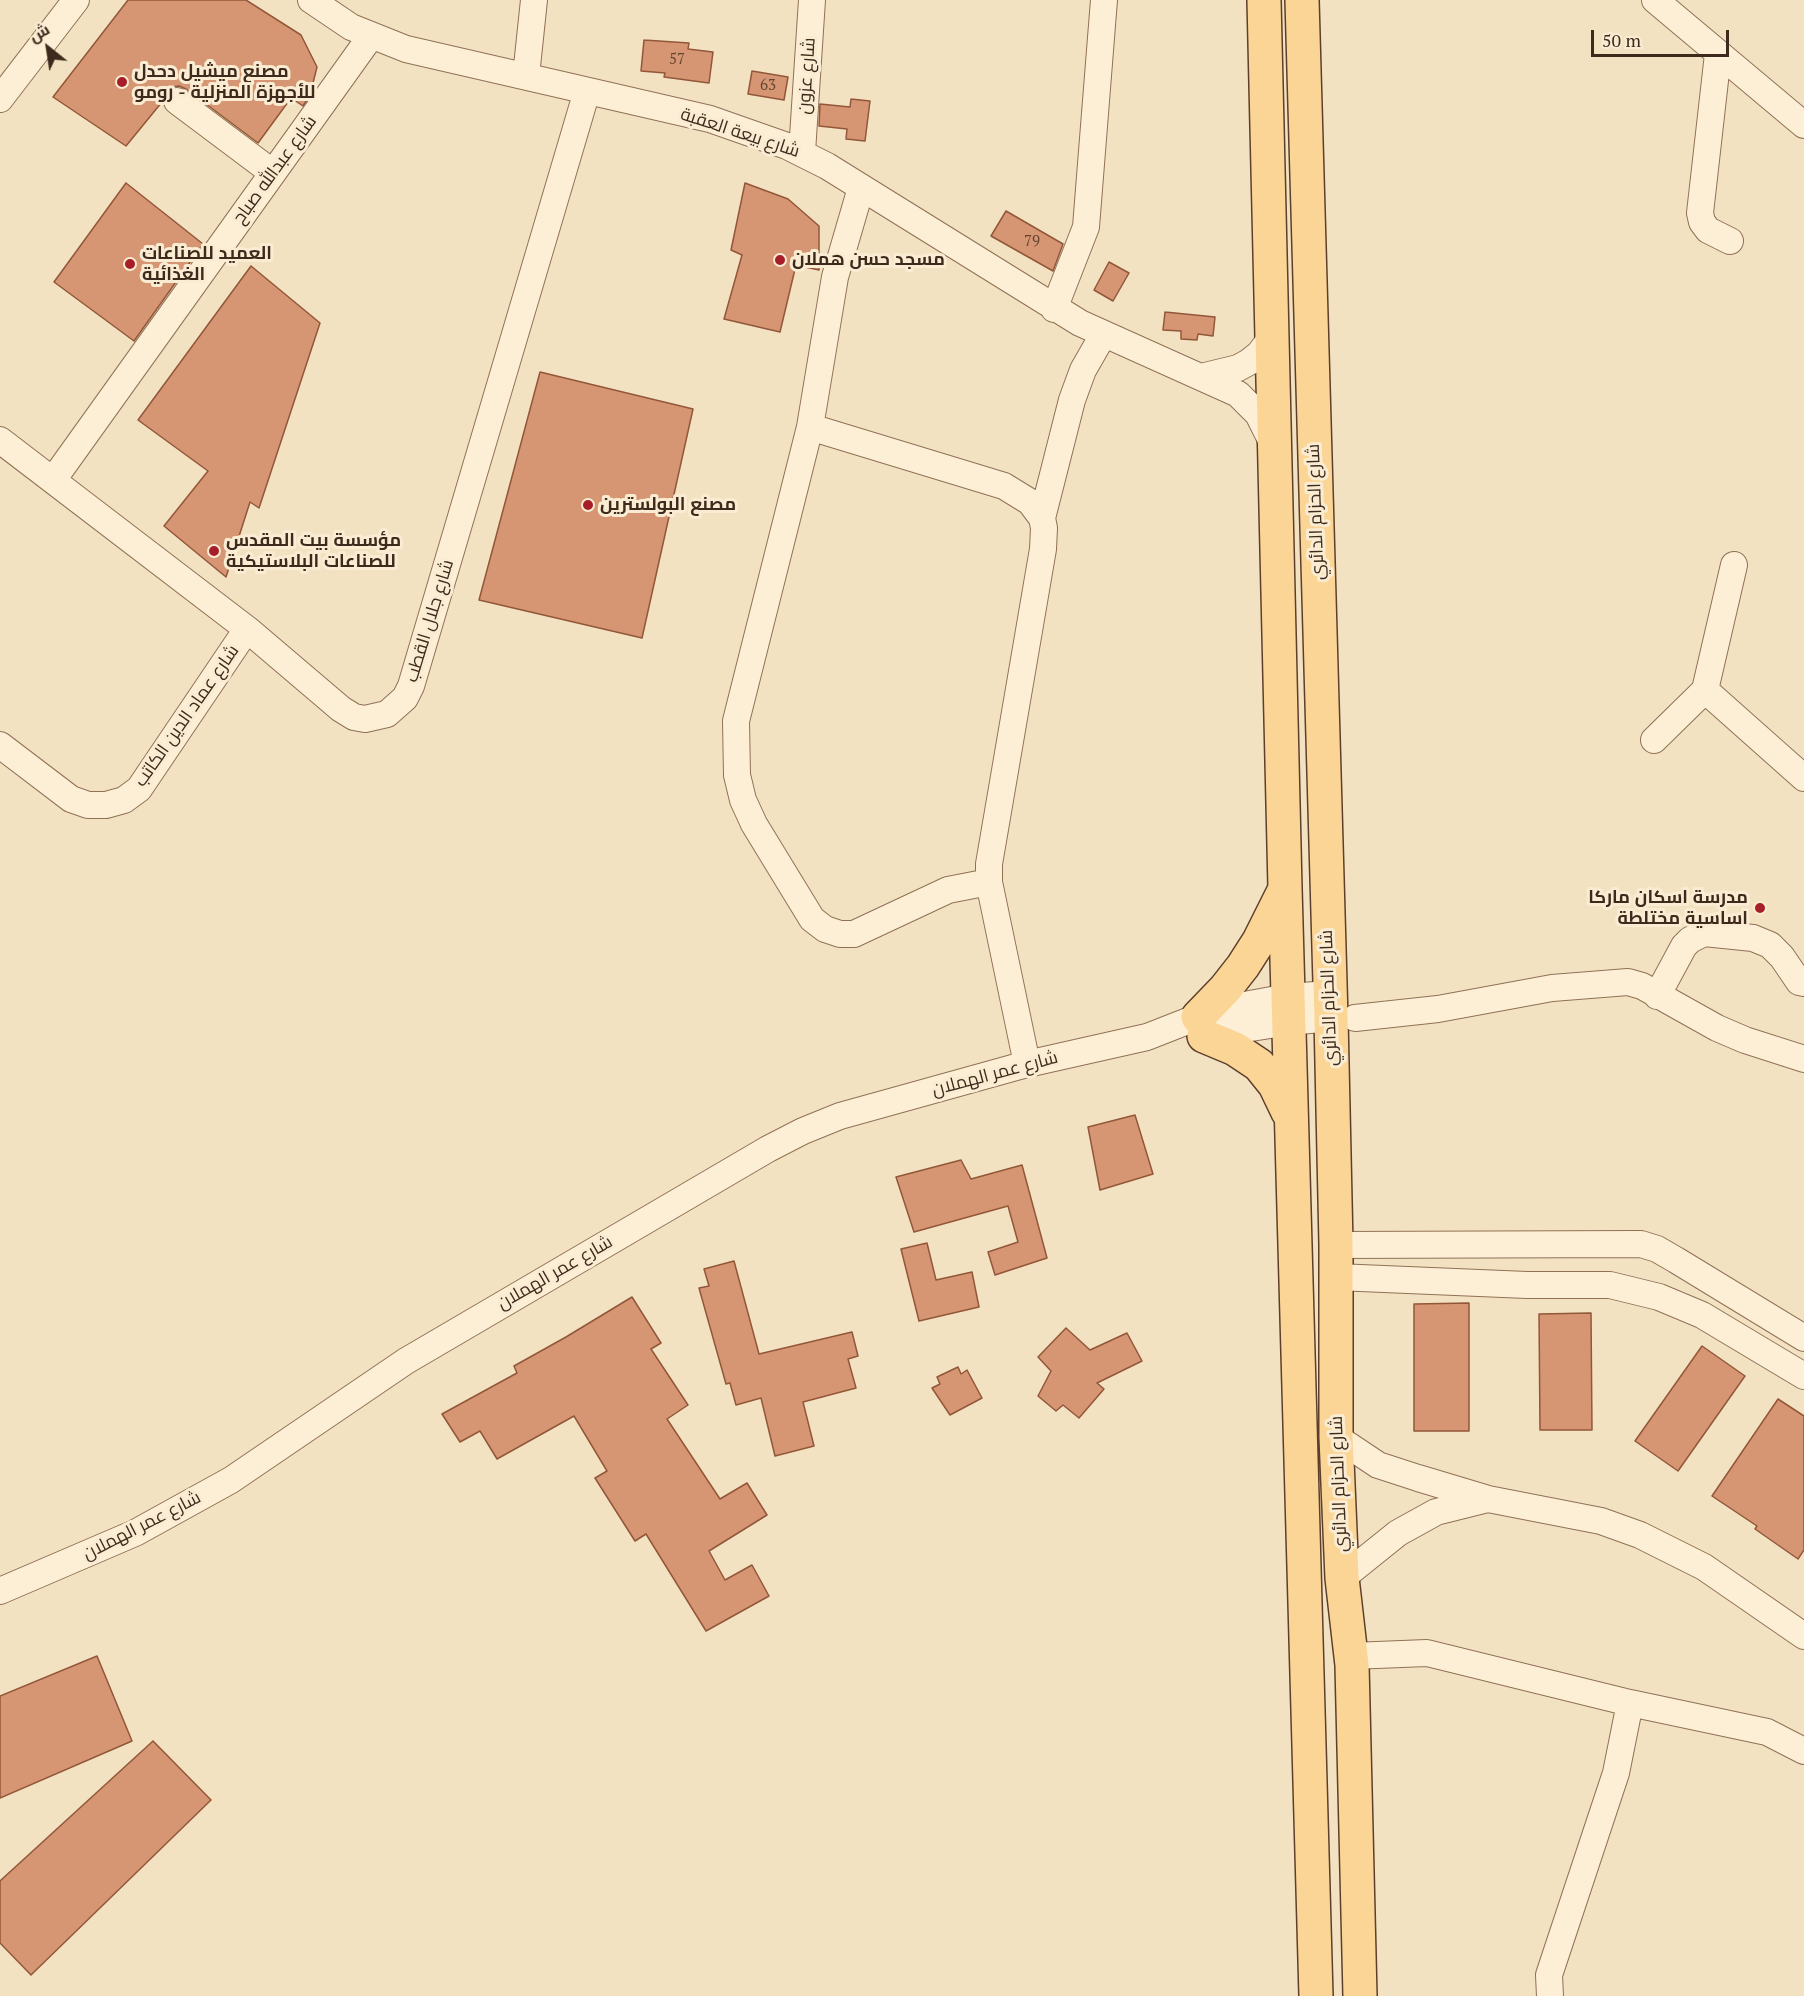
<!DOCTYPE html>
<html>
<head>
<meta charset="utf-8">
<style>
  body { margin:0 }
  #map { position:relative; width:1804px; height:1996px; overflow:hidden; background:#f3e2c2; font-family:"PT Serif",Cairo,serif }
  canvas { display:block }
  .north { position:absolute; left:18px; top:18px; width:60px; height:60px; -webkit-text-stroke:4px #faecd2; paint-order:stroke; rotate:330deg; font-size:16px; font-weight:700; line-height:24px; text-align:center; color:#3e2a1c }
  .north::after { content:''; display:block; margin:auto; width:21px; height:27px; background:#3e2a1c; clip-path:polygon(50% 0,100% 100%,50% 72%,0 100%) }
  .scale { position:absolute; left:1591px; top:30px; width:138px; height:27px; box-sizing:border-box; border:3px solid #3e2a1c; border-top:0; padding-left:8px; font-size:18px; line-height:21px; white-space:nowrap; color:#3e2a1c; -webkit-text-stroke:4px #faecd2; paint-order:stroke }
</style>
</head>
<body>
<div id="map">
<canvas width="1804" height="1996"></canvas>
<div class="north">ش</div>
<div class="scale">50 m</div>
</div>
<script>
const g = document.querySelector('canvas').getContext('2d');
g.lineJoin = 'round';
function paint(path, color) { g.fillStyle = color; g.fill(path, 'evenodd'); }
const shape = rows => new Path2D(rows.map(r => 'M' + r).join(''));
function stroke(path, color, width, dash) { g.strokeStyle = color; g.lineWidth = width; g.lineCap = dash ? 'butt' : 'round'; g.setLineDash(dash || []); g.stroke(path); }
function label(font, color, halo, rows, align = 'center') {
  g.font = font + ' "PT Serif",Cairo,serif'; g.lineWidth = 6; g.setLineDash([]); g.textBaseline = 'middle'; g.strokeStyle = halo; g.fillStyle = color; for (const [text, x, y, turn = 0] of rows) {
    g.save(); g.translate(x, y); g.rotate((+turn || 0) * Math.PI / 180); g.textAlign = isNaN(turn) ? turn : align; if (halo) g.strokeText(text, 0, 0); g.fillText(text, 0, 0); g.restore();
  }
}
const building = shape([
  [128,0,246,0,301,35,317,67,310,95,303,106,291,98,258,143,186,89,179,86,172,87,165,92,162,102,126,146,53,97,128,0],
  [644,40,689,43,688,49,713,52,709,83,664,77,665,73,641,71,644,40],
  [752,71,788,77,784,100,748,94,752,71],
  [851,99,870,101,865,141,846,139,847,129,819,126,820,104,850,107,851,99],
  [126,183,203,244,134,341,54,282,126,183],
  [745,183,788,199,819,226,819,270,796,265,780,332,724,319,742,255,731,250,745,183],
  [1006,211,1063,244,1053,271,991,236,1006,211],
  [1109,262,1129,273,1113,301,1094,290,1109,262],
  [251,266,320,323,259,508,250,502,226,577,164,526,208,471,138,420,251,266],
  [1165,312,1215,317,1213,336,1198,334,1197,340,1181,339,1181,331,1163,330,1165,312],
  [540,372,693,409,642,638,479,600,540,372],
  [1135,1115,1153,1174,1100,1190,1088,1127,1135,1115],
  [961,1160,971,1179,1022,1165,1047,1258,995,1275,988,1252,1018,1242,1008,1206,914,1232,896,1177,961,1160],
  [927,1243,936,1280,972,1272,979,1307,919,1321,901,1249,927,1243],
  [734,1261,759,1354,852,1332,858,1356,848,1359,856,1388,803,1402,814,1446,775,1456,761,1398,736,1405,730,1383,726,1384,699,1288,709,1286,704,1269,734,1261],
  [632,1297,661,1343,651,1349,688,1405,667,1419,720,1499,747,1483,767,1515,709,1551,725,1580,752,1565,769,1596,706,1631,646,1534,635,1541,595,1478,607,1471,574,1416,497,1459,480,1431,460,1442,442,1414,517,1373,514,1366,566,1337,632,1297],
  [1469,1303,1469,1431,1414,1431,1414,1304,1469,1303],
  [1591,1313,1592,1430,1540,1430,1539,1314,1591,1313],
  [1066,1328,1090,1350,1127,1333,1142,1361,1097,1383,1104,1389,1079,1418,1063,1405,1056,1411,1038,1396,1051,1371,1038,1357,1066,1328],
  [1702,1346,1745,1376,1678,1471,1635,1441,1702,1346],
  [958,1367,961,1374,967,1370,982,1398,950,1415,932,1388,940,1384,937,1377,958,1367],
  [1778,1399,1804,1416,1804,1550,1798,1559,1755,1529,1757,1526,1712,1496,1778,1399],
  [97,1656,132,1741,0,1798,0,1696,97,1656],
  [153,1741,211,1800,31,1975,0,1943,0,1881,153,1741]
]);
const minor = shape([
  [311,0,351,27,406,49,710,119,787,146,827,166,1080,323,1238,394,1258,414,1273,444],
  [1655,0,1804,125],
  [1718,54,1700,213,1702,222,1708,230,1730,241],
  [526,76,534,0],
  [0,99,76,0],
  [177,101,273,173],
  [802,152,812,0],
  [861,188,835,277,810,427,736,721,737,775,743,800,754,824,812,919,825,929,840,934,854,934,948,890,989,882],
  [1054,309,1086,227,1104,0],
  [1201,377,1238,368,1249,362,1259,354,1272,337],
  [810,427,1004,486,1030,502,1042,518,1044,528,1043,549,989,864,989,882,1027,1064],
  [0,440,247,629,341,709,354,717,365,719,387,714,405,698,411,686,587,91],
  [53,480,371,36],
  [1042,518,1072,400,1083,370,1103,335],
  [1705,690,1804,778],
  [1654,740,1705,690,1734,565],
  [0,745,71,799,88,805,106,805,124,800,139,789,247,629],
  [1657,996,1684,946,1690,940,1704,933,1753,938,1770,945,1782,957,1799,982,1804,983],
  [1355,1018,1438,1009,1552,988,1628,982,1642,986,1717,1028,1745,1040,1804,1059],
  [1201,1036,1289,1022,1331,1018],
  [1336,1245,1641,1244,1657,1249,1676,1260,1804,1338],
  [1336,1277,1527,1285,1610,1285,1659,1297,1702,1315,1804,1376],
  [1336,1437,1378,1465,1418,1478,1488,1499,1601,1521,1640,1535,1704,1567,1804,1636],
  [1342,1578,1398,1533,1436,1512,1488,1499],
  [0,1591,135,1533,231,1480,406,1361,768,1149,803,1131,840,1116,1027,1064,1147,1037,1198,1017,1228,1008,1288,997,1329,994],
  [1351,1656,1427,1653,1630,1703,1767,1732,1804,1751],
  [1550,1996,1549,1975,1616,1773,1630,1703]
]);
const major = shape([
  [1264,0,1285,888,1316,1996],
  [1302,0,1331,1018,1336,1245,1336,1437,1342,1578,1352,1665,1360,1996],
  [1198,1017,1225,989,1243,966,1259,941,1283,893],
  [1204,1036,1235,1049,1259,1065,1275,1085,1288,1112]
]);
const markers = [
  [122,82,6,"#a71e28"],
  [780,260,6,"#a71e28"],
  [130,264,6,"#a71e28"],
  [588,505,6,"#a71e28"],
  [214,551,6,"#a71e28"],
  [1760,908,6,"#a71e28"]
];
const numberNames = [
  ["57",677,60],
  ["63",768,86],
  ["79",1032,242]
];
const poiNames = [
  ["مصنع ميشيل دحدل",134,72],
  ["للأجهزة المنزلية - رومو",134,93],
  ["العميد للصناعات",142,254],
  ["الغذائية",142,275],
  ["مسجد حسن هملان",792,260],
  ["مصنع البولسترين",600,505],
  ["مؤسسة بيت المقدس",226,541],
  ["للصناعات البلاستيكية",226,562],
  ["مدرسة اسكان ماركا",1748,898,"right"],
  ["اساسية مختلطة",1748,919,"right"]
];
const streetNames = [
  ["شارع عزون",807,76,-86],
  ["شارع بيعة العقبة",740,133,18],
  ["شارع عبدالله صباح",275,170,-54],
  ["شارع الحزام الدائري",1316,512,-92],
  ["شارع جلال القطب",430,621,-73],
  ["شارع عماد الدين الكاتب",187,716,-55],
  ["شارع الحزام الدائري",1329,998,-92],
  ["شارع عمر الهملان",995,1074,-15],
  ["شارع عمر الهملان",555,1273,-30],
  ["شارع الحزام الدائري",1339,1484,-92],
  ["شارع عمر الهملان",142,1526,-27]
];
paint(building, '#d69673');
stroke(building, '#925739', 1.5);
stroke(minor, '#907156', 28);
stroke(major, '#5d3f2b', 36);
stroke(minor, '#fdefd6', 26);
stroke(major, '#fbd595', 33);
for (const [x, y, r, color] of markers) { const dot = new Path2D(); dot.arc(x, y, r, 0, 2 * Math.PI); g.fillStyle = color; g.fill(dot); stroke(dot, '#faecd2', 2); }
label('15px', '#644532', null, numberNames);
label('bold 18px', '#3e2a1c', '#faecd2', poiNames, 'left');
label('18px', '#3e2a1c', '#faecd2', streetNames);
</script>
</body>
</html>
